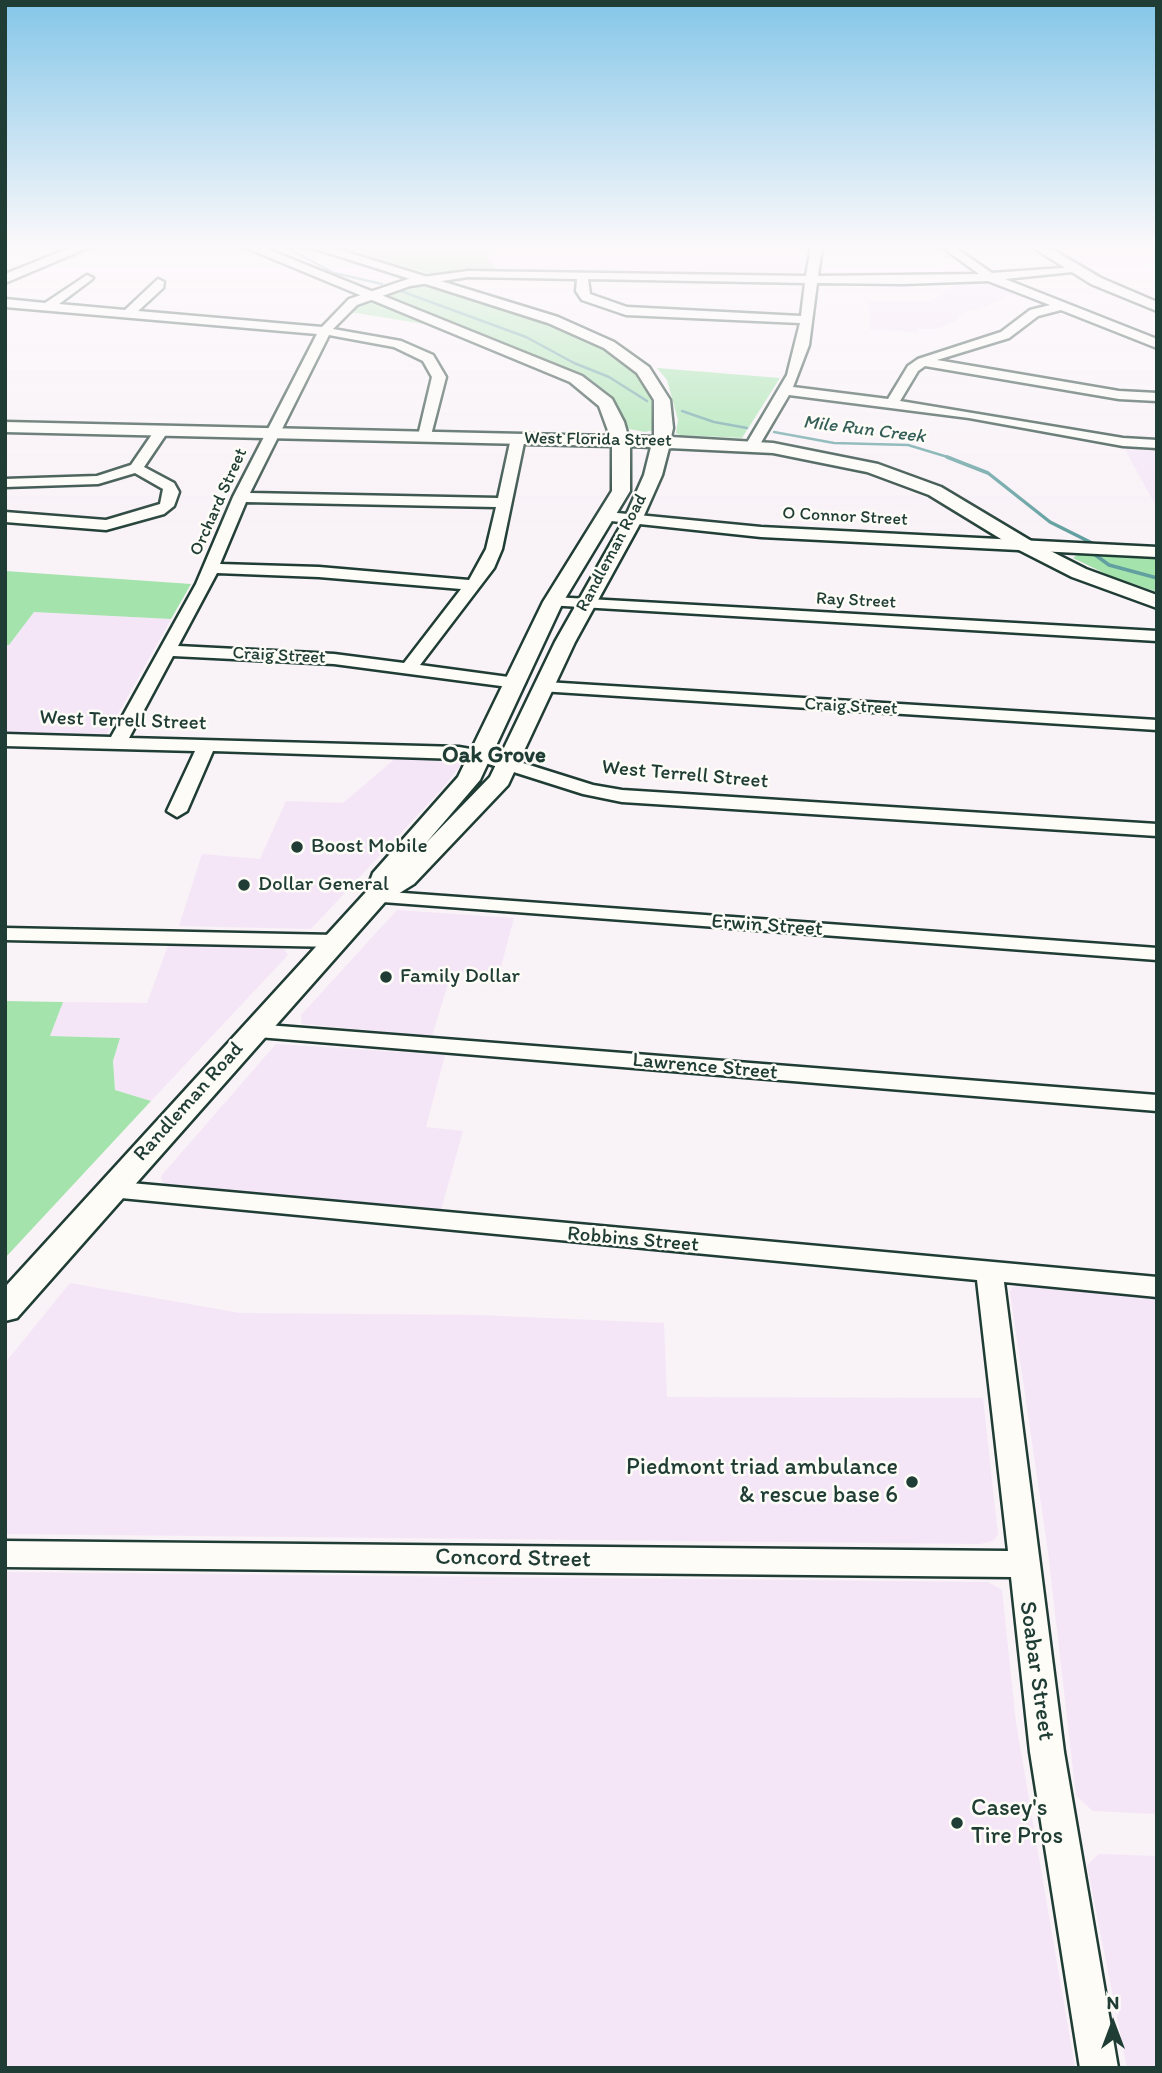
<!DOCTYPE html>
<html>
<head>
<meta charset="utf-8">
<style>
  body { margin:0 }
  #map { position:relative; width:1162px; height:2073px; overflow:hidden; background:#f9f2f7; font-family:Itim,sans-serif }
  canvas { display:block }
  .frame { position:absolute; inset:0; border:7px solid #1f3d34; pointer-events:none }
  .north { position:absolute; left:1078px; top:1989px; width:70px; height:70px; -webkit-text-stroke:5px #fdfcf7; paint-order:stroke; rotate:0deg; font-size:19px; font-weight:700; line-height:28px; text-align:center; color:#1f3d34 }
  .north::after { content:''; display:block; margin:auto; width:24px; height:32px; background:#1f3d34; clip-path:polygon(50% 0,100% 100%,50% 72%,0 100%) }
</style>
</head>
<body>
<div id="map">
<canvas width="1162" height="2073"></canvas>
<div class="frame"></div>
<div class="north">N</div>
</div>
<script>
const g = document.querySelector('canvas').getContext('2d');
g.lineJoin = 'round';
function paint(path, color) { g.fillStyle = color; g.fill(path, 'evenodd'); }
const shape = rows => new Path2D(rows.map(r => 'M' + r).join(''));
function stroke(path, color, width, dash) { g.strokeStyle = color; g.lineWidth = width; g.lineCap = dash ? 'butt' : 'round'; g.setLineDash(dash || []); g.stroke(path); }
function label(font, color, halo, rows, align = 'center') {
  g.font = font + ' Itim,sans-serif'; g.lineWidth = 5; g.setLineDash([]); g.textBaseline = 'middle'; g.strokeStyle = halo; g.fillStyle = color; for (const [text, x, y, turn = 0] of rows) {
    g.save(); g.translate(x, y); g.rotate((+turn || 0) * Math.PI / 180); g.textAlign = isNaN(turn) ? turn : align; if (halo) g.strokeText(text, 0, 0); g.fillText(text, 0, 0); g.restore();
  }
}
const built = shape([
  [496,247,807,247,802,275,497,270,487,258],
  [1054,247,1157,247,1157,264,1084,266],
  [988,280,1018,294,1006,296,977,311,967,310,954,322,937,329,918,329,918,332,870,330,870,308,864,301,931,301,957,283],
  [1123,446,1157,449,1157,508],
  [34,612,171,619,106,735,5,732,5,645,9,645],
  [396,758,458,760,462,763,442,789,311,929,179,926,202,854,260,859,286,801,343,803],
  [397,910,514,918,499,974,452,971,432,1036,302,1024,301,1015],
  [169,943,275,946,284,949,288,955,151,1101,115,1090,113,1061,120,1038,50,1036,63,1002,147,1003],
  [276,1044,445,1055,426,1127,463,1131,441,1210,168,1187,162,1181,161,1176],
  [70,1283,240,1313,477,1315,664,1323,667,1397,983,1398,998,1535,993,1541,980,1544,5,1534,5,1363],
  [1022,1284,1157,1296,1157,1814,1093,1811,1076,1796,1048,1552,1010,1292,1012,1288],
  [5,1572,988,1582,1002,1590,1016,1723,1075,2068,5,2068],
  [1099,1854,1157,1856,1157,2068,1127,2068,1087,1865]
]);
const green = shape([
  [339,247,496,247,487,258,497,270,433,275],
  [417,284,561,328,591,341,617,357,642,379,656,408,655,430,645,432,629,429,611,395,584,375,387,295],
  [367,301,377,301,442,327,350,312],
  [657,368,780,378,742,438,680,435,676,433,678,420,667,380],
  [1080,553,1157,556,1157,592,1108,575,1073,558],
  [5,571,191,584,171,619,34,612,9,645,5,645],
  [5,1001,63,1002,50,1036,120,1038,113,1061,115,1090,151,1101,5,1258]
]);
const streamFar1 = shape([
  [285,247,334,273,382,284],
  [398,290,526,337,574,363,609,377,647,401],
  [682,411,714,422,747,428],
  [774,432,834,443,908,445,951,458]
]);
const stream = shape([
  [947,457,988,473,1050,522,1092,543],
  [1094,554,1109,565,1157,578]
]);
const minor = shape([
  [811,247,822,247,818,276,979,274,942,247,954,247,992,273,1076,267,1078,269,1072,272,1005,279,1157,339,1157,348,1061,310,1038,316,1009,338,937,360,1119,391,1157,393,1157,401,1119,399,925,366,918,371,900,401,1123,438,1157,440,1157,448,1123,446,969,418,789,395,759,446,752,450,745,446,787,375,800,323,626,315,582,300,576,291,577,279,468,277,410,286,357,305,333,329,401,341,433,355,446,377,430,439,418,436,432,377,423,361,394,347,329,335,250,493,498,498,511,438,523,435,525,438,502,549,494,568,420,665,516,678,525,683,516,688,334,664,173,656,129,738,459,747,488,752,593,785,622,790,1157,824,1157,836,622,802,583,794,479,761,459,759,213,751,187,811,177,817,167,811,195,751,5,746,5,734,111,737,196,584,233,497,317,334,5,307,5,299,45,303,87,275,93,278,91,280,59,304,125,310,158,279,164,282,163,288,138,311,322,327,349,299,408,279,468,271,806,276,811,247],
  [588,279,805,283,801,316,627,307,590,294,588,279],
  [988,281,1050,305,1030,310,1001,332,918,359,908,366,888,399,793,387,809,345,817,283,903,284,988,281],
  [246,502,496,507,486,549,469,580,319,567,220,564,246,502],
  [217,573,319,577,461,589,404,663,334,654,178,646,217,573],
  [157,427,169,430,144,467,174,483,179,492,174,506,164,514,106,530,5,522,5,512,106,520,160,504,163,489,135,473,98,484,5,487,5,479,97,476,131,465,157,427],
  [607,512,761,527,1157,547,1157,557,761,537,602,520,602,514,607,512],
  [553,597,1157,631,1157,641,547,605,545,602,553,597],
  [546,682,1157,720,1157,730,540,691,537,687,546,682],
  [376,891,1157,948,1157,960,369,901,366,897,369,893,376,891],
  [5,928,335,935,346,941,335,947,5,940,5,928],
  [254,1024,1157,1095,1157,1111,246,1036,243,1031,246,1026,254,1024],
  [109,1181,1157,1277,1157,1297,1004,1282,1064,1752,1118,2068,1080,2068,1030,1752,1011,1577,5,1567,5,1541,1008,1551,977,1280,100,1196,96,1190,100,1184,109,1181]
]);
const major = shape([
  [72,247,90,247,5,283,5,274,72,247],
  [244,247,262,247,582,376,612,399,624,422,628,436,654,437,654,400,637,373,604,348,548,323,310,247,330,247,558,317,614,342,649,367,670,400,673,428,671,437,773,443,878,464,941,487,1033,542,1086,569,1157,595,1157,608,1072,577,1019,550,929,495,867,472,773,453,669,448,662,475,642,520,575,642,508,785,414,884,385,902,17,1318,5,1321,5,1287,366,892,373,873,458,777,543,602,612,491,612,446,5,432,5,422,610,436,599,406,570,382,244,247],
  [630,446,651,447,644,475,624,520,555,642,490,777,426,843,480,780,563,602,630,491,630,446],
  [1032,247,1048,247,1101,278,1157,302,1157,311,1091,284,1032,247]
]);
const markers = [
  [297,847,7,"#1f3d34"],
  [244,885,7,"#1f3d34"],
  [386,977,7,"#1f3d34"],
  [912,1482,7,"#1f3d34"],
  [957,1823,7,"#1f3d34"]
];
const farStreetnames = [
  ["West Florida Street",598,440,1],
  ["Orchard Street",219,502,-66],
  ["O Connor Street",845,517,3],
  ["Randleman Road",612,553,-62],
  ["Ray Street",856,601,3],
  ["Craig Street",279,656,3],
  ["Craig Street",851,707,3]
];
const farWaternames = [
  ["Mile Run Creek",864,430,7]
];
const streetNames = [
  ["West Terrell Street",123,721,2],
  ["West Terrell Street",685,775,5],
  ["Erwin Street",767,926,4],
  ["Lawrence Street",705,1067,5],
  ["Randleman Road",189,1102,-48],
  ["Robbins Street",633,1240,5]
];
const poiNames = [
  ["Boost Mobile",311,847],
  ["Dollar General",258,885],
  ["Family Dollar",400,977]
];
const neighbourhoodNames = [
  ["Oak Grove",494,756]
];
const nearPoinames = [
  ["Piedmont triad ambulance",898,1468],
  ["& rescue base 6",898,1496],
  ["Casey's",971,1809,"left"],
  ["Tire Pros",971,1837,"left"]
];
const nearStreetnames = [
  ["Concord Street",513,1559,1],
  ["Soabar Street",1036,1671,82]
];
paint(built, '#f4e6f7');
paint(green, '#a4e3ac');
stroke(streamFar1, '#629fa0', 2.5);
stroke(stream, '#629fa0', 3.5);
stroke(minor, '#1f3d34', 5);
stroke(major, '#1f3d34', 5);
paint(minor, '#fdfcf7');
paint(major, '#fdfcf7');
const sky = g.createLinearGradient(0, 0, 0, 537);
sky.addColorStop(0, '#84c6e8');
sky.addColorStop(0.46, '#fcf9fb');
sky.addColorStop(1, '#fcf9fb00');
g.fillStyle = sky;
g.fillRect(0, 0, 1162, 537);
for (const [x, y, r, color] of markers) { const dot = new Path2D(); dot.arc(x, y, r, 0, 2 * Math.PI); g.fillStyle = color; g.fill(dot); stroke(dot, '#fdfcf7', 2.5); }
label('18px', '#1f3d34', '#fdfcf7', farStreetnames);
label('italic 19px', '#355e58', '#fdfcf7', farWaternames);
label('21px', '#1f3d34', '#fdfcf7', streetNames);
label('21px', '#1f3d34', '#fdfcf7', poiNames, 'left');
label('bold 23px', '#1f3d34', '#fdfcf7', neighbourhoodNames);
label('24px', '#1f3d34', '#fdfcf7', nearPoinames, 'right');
label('24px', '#1f3d34', '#fdfcf7', nearStreetnames);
</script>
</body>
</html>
